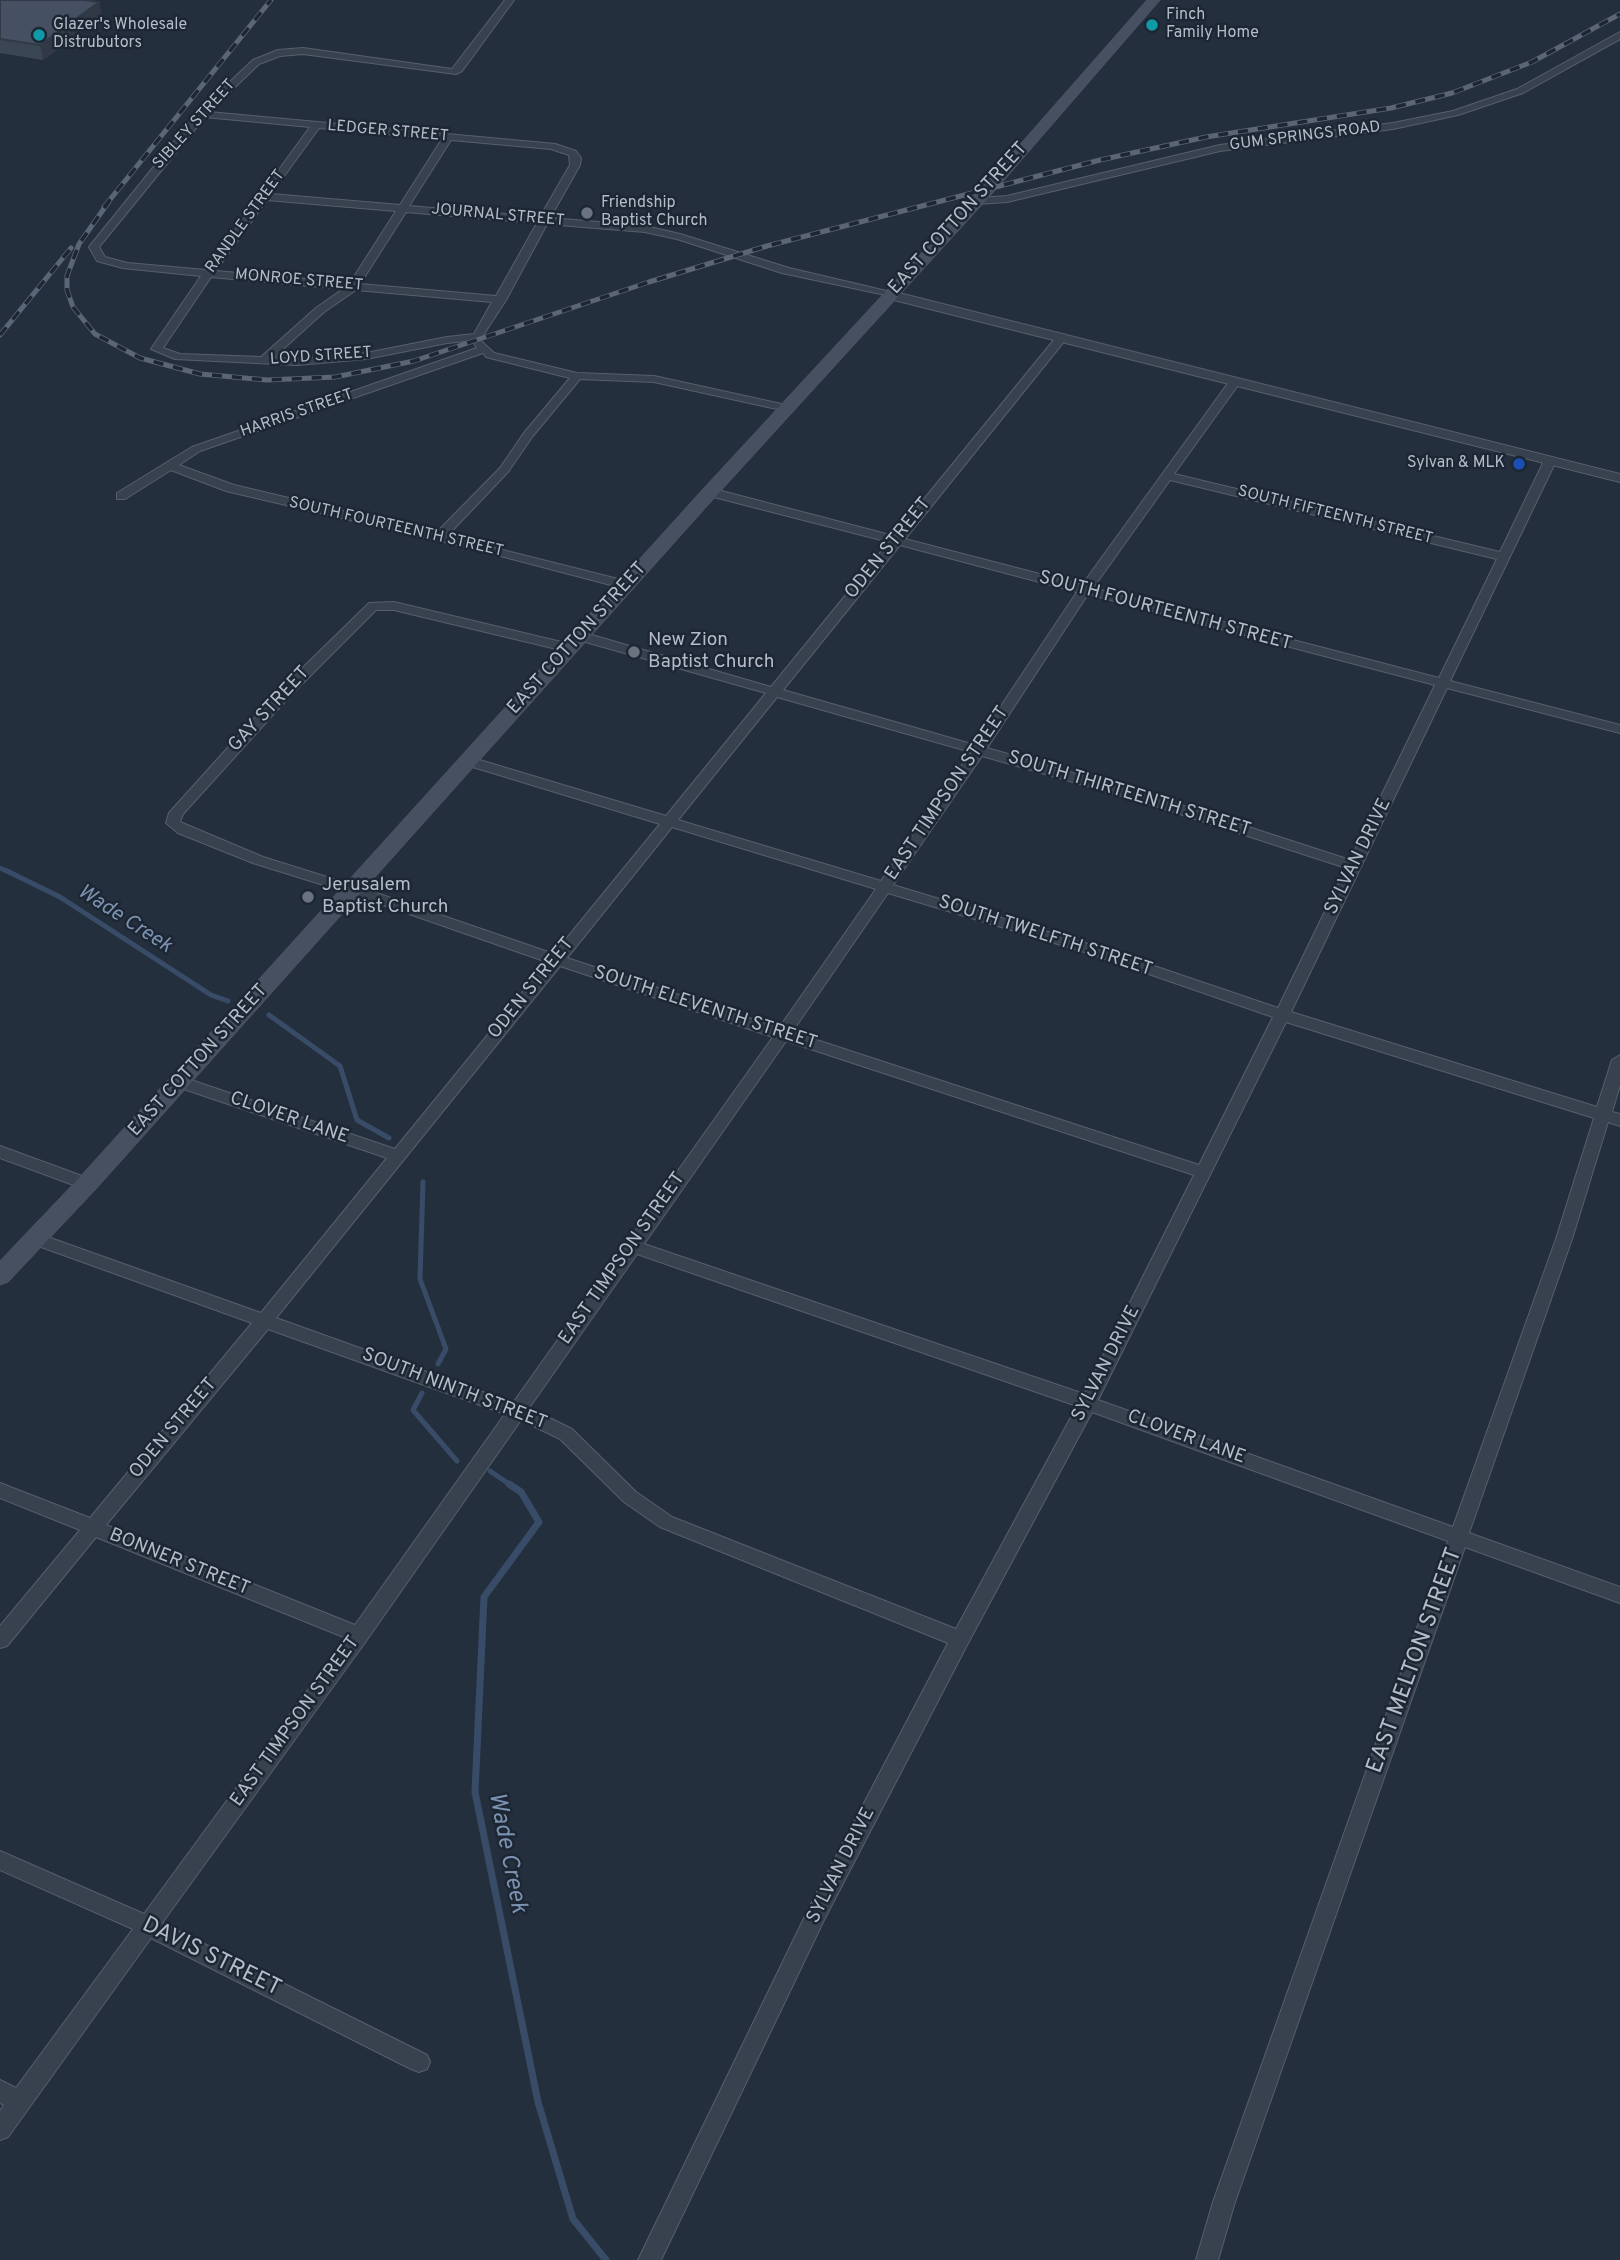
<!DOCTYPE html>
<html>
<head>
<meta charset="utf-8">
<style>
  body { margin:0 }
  canvas { display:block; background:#242f3e }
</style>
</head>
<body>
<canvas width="1620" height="2260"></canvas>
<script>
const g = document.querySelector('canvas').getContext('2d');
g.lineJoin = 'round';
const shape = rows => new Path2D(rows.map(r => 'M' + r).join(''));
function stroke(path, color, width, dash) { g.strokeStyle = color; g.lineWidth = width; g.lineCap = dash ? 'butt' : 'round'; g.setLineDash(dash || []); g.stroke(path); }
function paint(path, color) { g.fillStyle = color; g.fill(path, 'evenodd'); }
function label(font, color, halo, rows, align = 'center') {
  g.font = font + ' Overpass,sans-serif'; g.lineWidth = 5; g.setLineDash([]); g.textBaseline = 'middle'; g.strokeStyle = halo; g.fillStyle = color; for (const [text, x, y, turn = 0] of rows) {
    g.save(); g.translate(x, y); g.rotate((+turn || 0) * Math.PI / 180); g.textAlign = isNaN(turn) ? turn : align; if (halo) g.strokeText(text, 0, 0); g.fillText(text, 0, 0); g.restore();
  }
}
const streamFar2 = shape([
  [0,868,9,872]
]);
const streamFar1 = shape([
  [5,870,60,897,211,995,228,1001],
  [269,1015,340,1066,357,1120,389,1138],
  [423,1182,420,1279,446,1349,438,1364],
  [422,1393,413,1410,457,1461],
  [490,1471,512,1486]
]);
const stream = shape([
  [509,1484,521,1492,539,1522,484,1597,475,1792,538,2102,573,2219,606,2260]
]);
const minor = shape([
  [505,0,514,0,462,71,456,74,303,54,280,56,259,64,209,112,555,144,576,151,581,158,580,165,550,218,645,226,680,234,789,268,895,293,895,297,782,273,677,239,645,232,547,224,506,300,480,340,494,353,577,373,654,376,786,405,792,408,786,411,654,382,580,379,532,437,508,472,447,536,630,582,630,588,626,589,474,549,226,491,171,470,125,499,117,499,117,493,192,447,477,348,474,343,476,340,447,343,366,359,297,365,175,359,151,349,201,276,123,268,97,261,89,247,198,112,253,60,278,50,303,48,452,69,505,0],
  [205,117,310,127,206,270,127,263,105,257,99,247,205,117],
  [319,128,442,139,400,205,271,194,319,128],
  [451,140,551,149,569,155,570,165,540,217,409,206,451,140],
  [267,200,396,211,350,283,216,271,267,200],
  [406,212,537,223,496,296,360,284,406,212],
  [211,277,343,289,316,308,261,357,180,354,163,348,211,277],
  [356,290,492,302,474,334,447,337,366,353,297,359,273,358,324,312,356,290],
  [483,353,486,357,570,378,524,433,500,468,436,533,234,485,179,465,200,451,483,353],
  [1620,32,1620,39,1523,93,1458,115,1393,129,1220,151,1007,202,977,204,972,201,977,198,1007,196,1220,145,1393,123,1453,111,1517,89,1620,32],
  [1062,334,1066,335,1066,339,905,539,1082,585,1231,379,1235,378,1241,381,1174,474,1500,552,1544,461,1550,457,1556,461,1450,681,1620,725,1620,733,1447,688,1291,1012,1597,1107,1612,1060,1620,1055,1620,1085,1612,1112,1620,1114,1620,1126,1608,1122,1572,1239,1469,1533,1620,1587,1620,1603,1465,1547,1235,2202,1218,2260,1196,2260,1213,2202,1448,1541,1092,1412,967,1645,824,1920,661,2260,638,2260,810,1906,948,1643,660,1527,624,1502,560,1439,521,1420,366,1641,162,1923,427,2055,430,2062,427,2069,419,2072,411,2069,151,1938,8,2137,0,2140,0,2111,4,2105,0,2103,0,2080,16,2088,133,1929,0,1870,0,1851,144,1914,346,1638,96,1537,7,1646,0,1648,0,1626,80,1530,0,1498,0,1483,90,1518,252,1323,30,1243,28,1239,30,1235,42,1235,261,1313,387,1158,175,1086,172,1082,175,1078,185,1078,395,1149,547,962,349,893,253,863,178,833,166,823,169,813,279,691,369,603,394,602,574,645,574,651,569,652,394,610,376,610,289,697,183,814,180,822,263,857,359,887,554,954,660,824,463,764,461,761,463,758,473,758,666,816,766,693,575,639,575,633,585,633,771,687,889,542,706,495,706,489,710,488,894,536,1058,335,1062,334],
  [1170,480,1497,559,1439,678,1093,588,1170,480],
  [900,545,1077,592,975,745,783,690,900,545],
  [1088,594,1435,685,1350,860,1153,796,987,748,1088,594],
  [777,697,971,752,881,881,678,820,777,697],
  [982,756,1143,802,1346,868,1278,1008,1101,948,893,885,982,756],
  [672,827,876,889,779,1028,567,958,672,827],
  [888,893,1091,954,1273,1017,1199,1165,792,1032,888,893],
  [560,966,773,1037,513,1403,276,1318,560,966],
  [1286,1022,1594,1118,1556,1239,1453,1527,1098,1400,1286,1022],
  [786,1041,1194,1175,1084,1394,644,1244,786,1041],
  [637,1254,1077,1406,956,1629,672,1517,636,1492,572,1429,529,1408,637,1254],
  [268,1329,505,1414,355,1625,106,1525,268,1329],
  [0,1146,93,1180,95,1184,93,1188,87,1190,0,1158,0,1146]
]);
const tertiary = shape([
  [891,291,1620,474,1620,482,886,298,884,295,891,291]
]);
const secondary = shape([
  [1147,0,1160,0,998,187,716,496,95,1190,8,1282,0,1285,0,1261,79,1178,704,488,988,181,1147,0]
]);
const rail = shape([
  [110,200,79,244,67,276,67,290,73,307,95,334,140,358,200,374,267,380,335,377,414,361,649,282,767,246,1100,160,1206,137,1391,108,1452,93,1532,62,1620,14],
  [104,207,271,0],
  [0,335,71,248]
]);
const wall = shape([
  [0,0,99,2,102,17,43,60,0,53]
]);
const shadedWall = shape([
  [99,2,102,17,43,60,40,45]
]);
const building = shape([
  [0,0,83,0,99,2,40,45,0,39,0,0]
]);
const markers = [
  [1152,25,7,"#0f9aa8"],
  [39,35,7,"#0f9aa8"],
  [587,213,7,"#6b7280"],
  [1519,464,7,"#1a4fb4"],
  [634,652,7,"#6b7280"],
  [308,897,7,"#6b7280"]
];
const farPoinames = [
  ["Finch",1166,16],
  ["Family Home",1166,34],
  ["Glazer's Wholesale",53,26],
  ["Distrubutors",53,44],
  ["Friendship",601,204],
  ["Baptist Church",601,222],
  ["Sylvan & MLK",1505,464,"right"]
];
const farStreetnames = [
  ["SIBLEY STREET",195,125,-48],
  ["LEDGER STREET",388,132,5],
  ["GUM SPRINGS ROAD",1305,137,-7],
  ["JOURNAL STREET",498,216,5],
  ["RANDLE STREET",246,222,-54],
  ["MONROE STREET",299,281,5],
  ["LOYD STREET",321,357,-4],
  ["HARRIS STREET",297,414,-19],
  ["SOUTH FIFTEENTH STREET",1335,516,14],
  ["SOUTH FOURTEENTH STREET",396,528,13]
];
const streetNames = [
  ["EAST COTTON STREET",959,219,-48],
  ["ODEN STREET",889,549,-51],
  ["SOUTH FOURTEENTH STREET",1165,612,15],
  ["EAST COTTON STREET",578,639,-48],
  ["GAY STREET",270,710,-47],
  ["EAST TIMPSON STREET",948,794,-56],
  ["SOUTH THIRTEENTH STREET",1129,795,17],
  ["SYLVAN DRIVE",1359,857,-64],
  ["SOUTH TWELFTH STREET",1045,937,18],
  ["ODEN STREET",532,989,-51],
  ["SOUTH ELEVENTH STREET",705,1009,18],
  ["EAST COTTON STREET",199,1061,-48],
  ["CLOVER LANE",289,1119,19],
  ["EAST TIMPSON STREET",623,1259,-55],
  ["SYLVAN DRIVE",1107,1364,-63],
  ["SOUTH NINTH STREET",454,1390,21],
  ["ODEN STREET",174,1429,-50],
  ["CLOVER LANE",1186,1438,20],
  ["BONNER STREET",179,1563,22],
  ["EAST TIMPSON STREET",296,1722,-54],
  ["SYLVAN DRIVE",842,1866,-63]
];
const poiNames = [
  ["New Zion",648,641],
  ["Baptist Church",648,663],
  ["Jerusalem",322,886],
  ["Baptist Church",322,908]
];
const waterNames = [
  ["Wade Creek",124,920,33]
];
const nearStreetnames = [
  ["EAST MELTON STREET",1416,1661,-70],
  ["DAVIS STREET",211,1958,26]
];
const nearWaternames = [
  ["Wade Creek",506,1853,79]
];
stroke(streamFar2, '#394c67', 4.5);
stroke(streamFar1, '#394c67', 5);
stroke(stream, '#394c67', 7);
stroke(minor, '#565f6c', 2);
stroke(tertiary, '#565f6c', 2);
stroke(secondary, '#565f6c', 1);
paint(minor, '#38414e');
paint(tertiary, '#38414e');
paint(secondary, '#465061');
stroke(rail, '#5a6575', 5);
stroke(rail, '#1d2633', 3.5, [10]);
paint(wall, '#3b4654');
paint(shadedWall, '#303945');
paint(building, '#455162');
stroke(building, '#303945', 2);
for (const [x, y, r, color] of markers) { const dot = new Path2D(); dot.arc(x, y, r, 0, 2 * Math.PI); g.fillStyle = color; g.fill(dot); stroke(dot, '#1d2633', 2.5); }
label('16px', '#b4bcc9', '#1d2633', farPoinames, 'left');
label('16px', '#b4bcc9', '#1d2633', farStreetnames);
label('19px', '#b4bcc9', '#1d2633', streetNames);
label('19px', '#b4bcc9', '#1d2633', poiNames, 'left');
label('italic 21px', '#7c92b1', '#1d2633', waterNames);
label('23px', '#b4bcc9', '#1d2633', nearStreetnames);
label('italic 24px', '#7c92b1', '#1d2633', nearWaternames);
</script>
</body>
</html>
